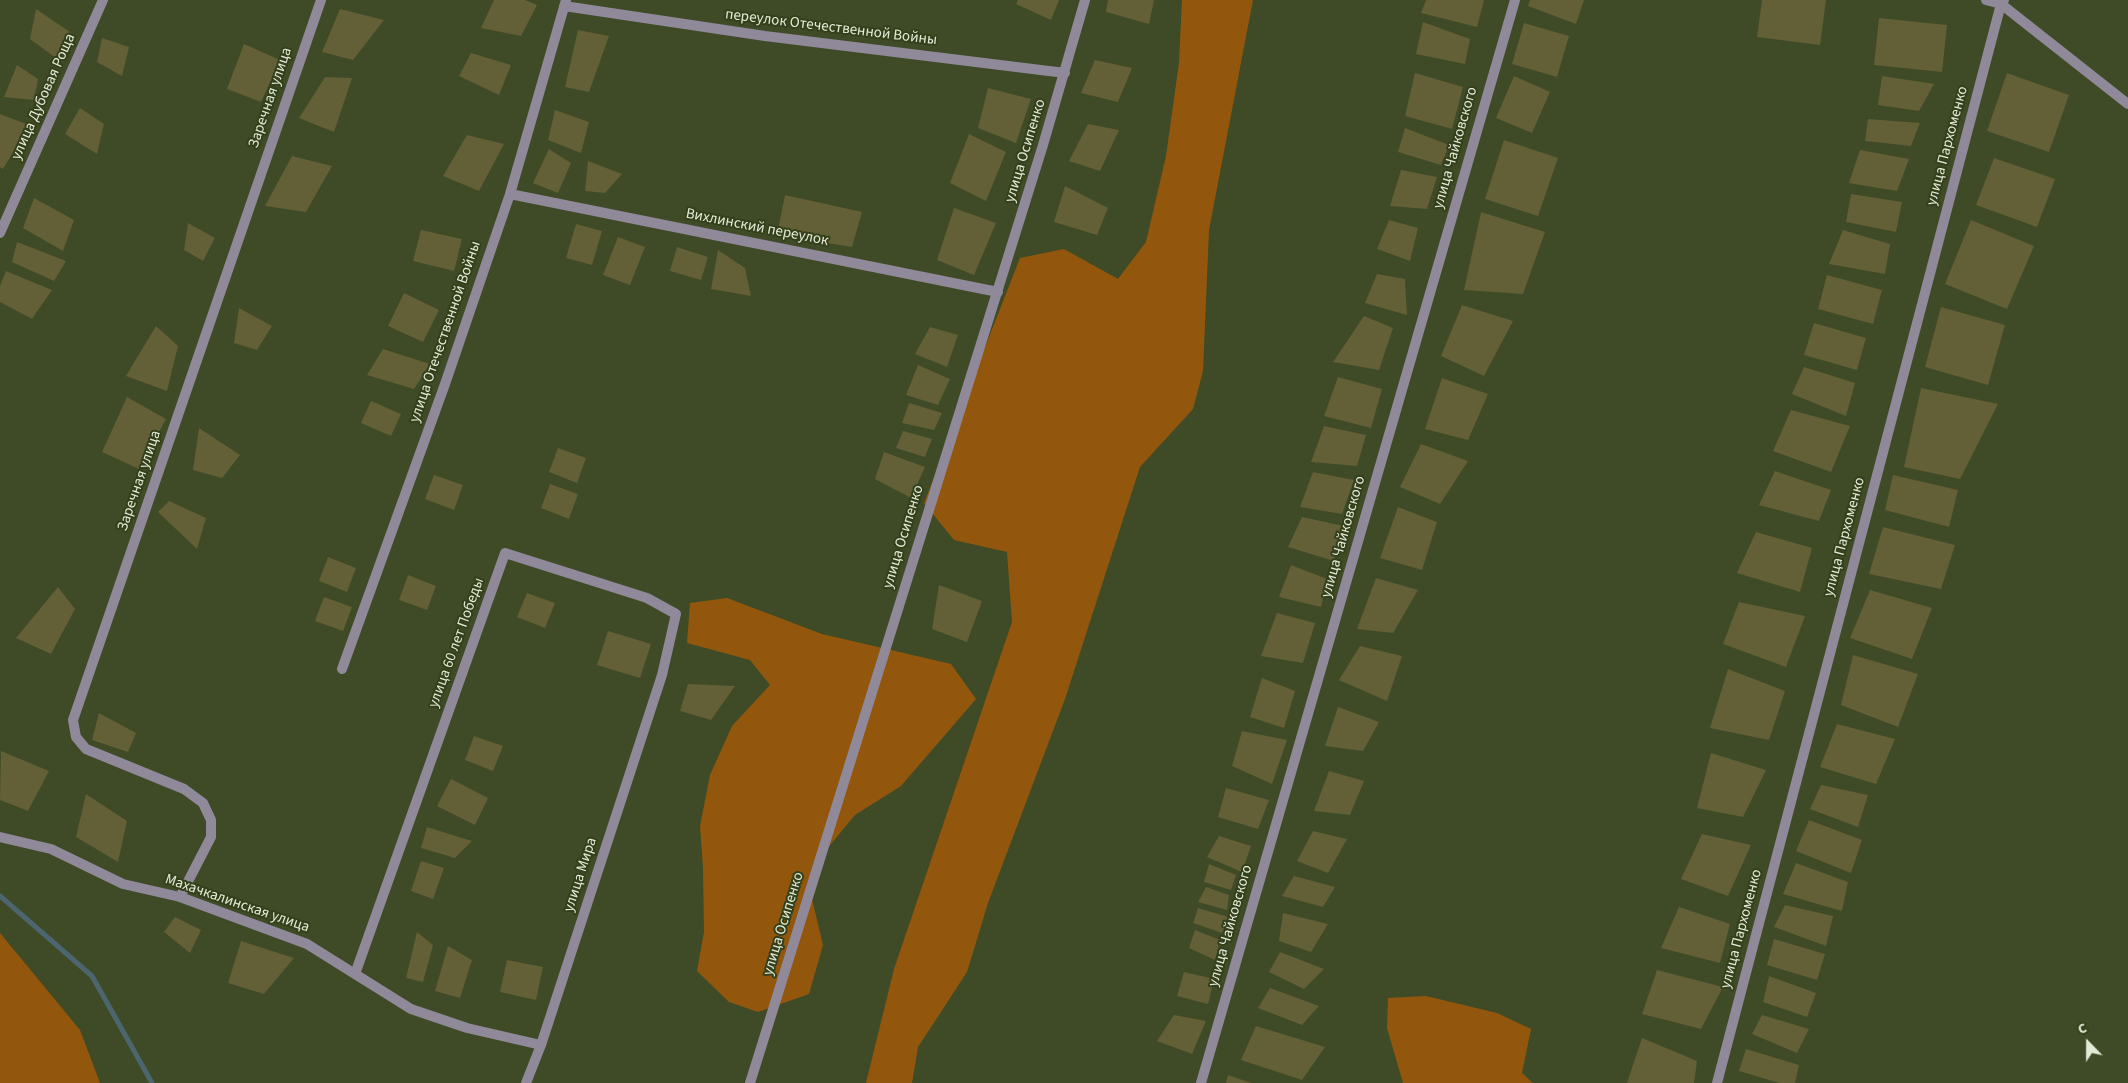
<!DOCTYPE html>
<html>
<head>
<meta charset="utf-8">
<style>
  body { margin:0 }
  #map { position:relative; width:2128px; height:1083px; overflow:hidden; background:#3f4b26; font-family:"Source Sans 3",sans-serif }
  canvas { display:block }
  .north { position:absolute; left:2063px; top:1018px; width:50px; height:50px; -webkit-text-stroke:4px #34401b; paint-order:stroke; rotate:338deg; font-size:14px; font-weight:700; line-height:20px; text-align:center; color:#e3ebd6 }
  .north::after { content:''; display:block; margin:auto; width:18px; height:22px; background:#e3ebd6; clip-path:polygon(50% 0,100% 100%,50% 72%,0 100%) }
</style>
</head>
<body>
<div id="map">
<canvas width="2128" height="1083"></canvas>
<div class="north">С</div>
</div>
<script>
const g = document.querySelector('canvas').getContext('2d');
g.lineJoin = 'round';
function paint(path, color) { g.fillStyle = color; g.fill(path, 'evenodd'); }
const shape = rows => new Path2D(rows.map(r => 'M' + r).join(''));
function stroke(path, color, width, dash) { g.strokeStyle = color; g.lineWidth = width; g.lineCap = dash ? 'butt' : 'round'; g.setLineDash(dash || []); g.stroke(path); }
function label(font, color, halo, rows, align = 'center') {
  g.font = font + ' "Source Sans 3",sans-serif'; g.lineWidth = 4; g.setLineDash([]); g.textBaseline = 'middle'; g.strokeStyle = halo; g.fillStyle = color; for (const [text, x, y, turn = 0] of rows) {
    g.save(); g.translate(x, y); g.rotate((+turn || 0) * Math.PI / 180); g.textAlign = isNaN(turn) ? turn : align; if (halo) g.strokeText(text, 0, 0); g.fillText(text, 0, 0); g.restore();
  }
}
const green = shape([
  [1182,0,1253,0,1209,230,1203,371,1193,409,1140,467,1065,699,988,903,967,972,918,1047,912,1083,866,1083,894,969,1012,622,1007,552,954,540,924,503,1020,258,1064,249,1118,279,1146,242,1166,156,1179,63],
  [727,598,822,634,951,664,976,699,901,786,855,815,821,856,812,899,823,945,809,994,758,1012,729,1002,697,971,704,932,703,868,700,826,710,775,732,726,770,685,750,660,687,643,690,603],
  [0,933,80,1030,100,1083,0,1083],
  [1426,996,1497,1013,1531,1029,1522,1073,1533,1083,1403,1083,1387,1028,1388,998]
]);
const stream = shape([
  [0,896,92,976,152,1083]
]);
const building = shape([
  [494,0,525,0,537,5,521,36,481,28],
  [1018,0,1059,0,1051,20,1016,4],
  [1108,0,1154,0,1149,24,1106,12],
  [1426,0,1484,0,1477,27,1421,13],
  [1530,0,1584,0,1576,24,1528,6],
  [1762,0,1826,0,1820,45,1757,37],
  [36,9,70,32,60,61,30,39],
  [340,9,384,20,353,60,322,52],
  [1879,18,1947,25,1942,72,1874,65],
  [1423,22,1470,39,1465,64,1416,54],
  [1524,23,1569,36,1557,77,1512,64],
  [578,30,609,36,589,92,565,87],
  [102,38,129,47,122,76,97,62],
  [244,44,280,60,261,102,227,89],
  [471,53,511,65,499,95,459,76],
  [1095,60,1132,68,1118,102,1081,93],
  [17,65,38,79,34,100,4,97],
  [1415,73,1463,87,1452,129,1405,116],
  [2007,73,2069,95,2049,152,1987,131],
  [1514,76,1550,92,1532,133,1496,118],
  [1882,76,1934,84,1919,111,1878,105],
  [325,77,352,78,334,132,299,118],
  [988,88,1031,99,1016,143,978,128],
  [80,108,104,124,97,154,65,134],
  [555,110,589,122,581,153,548,140],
  [0,114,29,125,3,169,0,167],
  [1868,119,1920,123,1911,146,1865,141],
  [1088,124,1119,130,1100,171,1069,161],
  [1405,128,1449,145,1441,165,1398,152],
  [969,134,1006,152,986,201,950,183],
  [467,135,504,144,479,191,443,176],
  [1504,140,1558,158,1538,216,1485,199],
  [549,149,571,163,558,193,533,183],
  [1860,150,1909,159,1897,191,1849,183],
  [292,156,332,166,306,212,265,206],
  [1994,158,2055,179,2037,227,1976,205],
  [588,161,622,174,605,193,585,191],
  [1401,170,1437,177,1427,209,1390,206],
  [1065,186,1108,208,1097,235,1054,222],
  [1851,194,1902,202,1896,232,1846,222],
  [785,195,862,212,852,247,777,235],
  [34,198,74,220,63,251,23,228],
  [954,208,996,223,974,275,937,260],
  [1481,212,1545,232,1523,294,1464,290],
  [1389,220,1418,228,1410,261,1377,249],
  [1971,220,2034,246,2007,309,1945,284],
  [188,223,215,238,203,261,184,250],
  [576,224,602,231,592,265,566,258],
  [421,230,462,239,454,271,413,261],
  [1843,230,1890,244,1885,274,1829,264],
  [618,237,645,247,630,285,603,275],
  [17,242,66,261,54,281,12,262],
  [677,247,708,257,701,280,670,271],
  [718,250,745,268,751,296,711,289],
  [6,271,52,290,32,319,0,302,0,286],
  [1377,274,1405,279,1407,315,1365,303],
  [1827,275,1882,290,1873,324,1818,309],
  [404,293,439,310,423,342,388,326],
  [1462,305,1513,321,1484,376,1441,356],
  [1941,307,2005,325,1988,385,1925,367],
  [239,308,272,326,257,350,234,343],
  [1364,316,1393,328,1379,370,1333,362],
  [1814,323,1866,338,1857,370,1804,355],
  [156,326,178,346,167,391,126,376],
  [930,327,958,335,947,367,915,354],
  [383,349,430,364,414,389,367,375],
  [918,365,950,379,938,405,906,395],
  [1804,367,1855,383,1846,416,1792,394],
  [1338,377,1382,389,1371,428,1324,416],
  [1442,378,1488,394,1468,440,1425,429],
  [1921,388,1998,404,1960,479,1904,467],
  [127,397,166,419,139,469,102,452],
  [371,401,401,414,391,436,361,423],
  [909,403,942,413,934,430,902,423],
  [1791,410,1850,426,1831,472,1773,451],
  [1324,426,1366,435,1357,466,1311,462],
  [199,428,240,455,222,478,193,470],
  [903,431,932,439,925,457,896,448],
  [1421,444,1468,461,1440,504,1400,487],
  [558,448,586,458,577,483,549,472],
  [884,452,925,467,911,498,875,479],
  [1775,471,1831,490,1819,521,1759,505],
  [1313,472,1354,480,1342,514,1300,507],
  [434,475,463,485,454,510,425,499],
  [1893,475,1958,490,1949,527,1885,510],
  [550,484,578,494,569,519,541,508],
  [169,501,206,518,197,549,158,512],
  [1398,507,1437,522,1422,570,1380,558],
  [1302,517,1344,526,1334,561,1288,547],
  [1883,527,1955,545,1941,589,1869,574],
  [1756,532,1812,548,1800,592,1737,573],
  [328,557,356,568,347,592,319,581],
  [1291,565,1327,579,1321,607,1279,597],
  [408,575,436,586,427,610,399,600],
  [1376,578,1418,590,1393,633,1357,629],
  [939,585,982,601,967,642,932,629],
  [58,587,75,609,51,654,16,638],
  [1870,590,1932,608,1912,659,1850,638],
  [527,593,555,603,545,628,517,617],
  [324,597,352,607,343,631,315,621],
  [1739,602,1805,616,1786,667,1723,644],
  [1277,613,1315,623,1303,663,1261,656],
  [608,631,651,644,640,678,597,665],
  [1360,646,1402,656,1387,701,1339,680],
  [1853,655,1918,674,1898,727,1841,705],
  [1728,669,1785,691,1769,740,1710,728],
  [1262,678,1295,691,1284,728,1250,717],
  [688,684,735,686,711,720,680,711],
  [1338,707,1379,722,1363,751,1325,746],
  [99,713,136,733,128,752,92,740],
  [1837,724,1895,739,1876,784,1820,767],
  [1242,731,1287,740,1272,784,1232,766],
  [474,736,503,746,493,771,465,760],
  [1,751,49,771,28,811,0,800],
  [1711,753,1766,770,1743,817,1697,808],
  [1329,771,1364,781,1350,815,1314,811],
  [451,779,488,798,475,825,437,806],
  [1821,785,1868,795,1858,827,1810,809],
  [1226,788,1269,800,1258,829,1218,817],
  [86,794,127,821,118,862,76,837],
  [1809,820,1862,840,1851,873,1796,851],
  [427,827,472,841,455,858,421,848],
  [1313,831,1347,839,1328,873,1297,861],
  [1702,834,1751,845,1728,896,1681,879],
  [1219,836,1251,846,1242,872,1207,857],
  [421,861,444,868,433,899,411,891],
  [1796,863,1848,882,1842,911,1783,894],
  [1209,864,1236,875,1231,890,1204,882],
  [1294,876,1335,887,1323,907,1282,896],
  [1206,887,1229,895,1227,910,1198,902],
  [1785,905,1833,916,1826,946,1774,927],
  [1679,907,1730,924,1720,963,1661,948],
  [1198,908,1228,917,1222,933,1193,923],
  [1283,913,1328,924,1311,952,1279,941],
  [175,917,201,930,190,953,164,932],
  [1195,930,1220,940,1215,960,1189,948],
  [417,932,433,945,423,982,406,978],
  [1774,939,1825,954,1817,980,1767,965],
  [241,941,294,958,264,994,228,983],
  [448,946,472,960,460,998,435,991],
  [1280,952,1324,969,1304,989,1269,972],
  [507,960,543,967,536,1000,500,992],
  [1657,970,1723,987,1701,1029,1642,1014],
  [1184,972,1214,979,1208,1004,1177,996],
  [1769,976,1816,993,1807,1017,1763,1002],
  [1270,988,1319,1006,1302,1025,1258,1008],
  [1174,1015,1206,1021,1192,1054,1157,1041],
  [1762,1015,1809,1029,1797,1053,1752,1034],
  [1256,1026,1325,1047,1302,1080,1241,1060],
  [1642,1038,1697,1061,1694,1083,1627,1083],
  [1746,1049,1799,1065,1795,1083,1779,1083,1739,1071],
  [1228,1075,1251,1083,1226,1083]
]);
const minor = shape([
  [1986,0,2001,4,2128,104],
  [564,6,765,36,1065,73],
  [510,194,998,292],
  [0,233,103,0],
  [342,669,445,384,510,194,566,0],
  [0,837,51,849,123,884,180,897,307,944,411,1009,467,1028,541,1045],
  [180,897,211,837,211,820,203,803,184,789,86,749,76,737,73,720,321,0],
  [355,974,505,553,647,598,676,614,662,675,541,1045,526,1083],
  [750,1083,1043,145,1085,0],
  [1201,1083,1515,0],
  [1717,1083,2001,4,2004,0]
]);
const streetNames = [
  ["переулок Отечественной Войны",831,28,7],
  ["улица Дубовая Роща",44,97,-66],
  ["Заречная улица",271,98,-71],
  ["улица Пархоменко",1948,146,-75],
  ["улица Чайковского",1456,148,-74],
  ["улица Осипенко",1026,151,-73],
  ["Вихлинский переулок",757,228,11],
  ["улица Отечественной Войны",446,332,-71],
  ["Заречная улица",140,481,-71],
  ["улица Осипенко",904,537,-73],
  ["улица Чайковского",1344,537,-74],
  ["улица Пархоменко",1845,537,-75],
  ["улица 60 лет Победы",457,643,-70],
  ["улица Мира",581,875,-72],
  ["Махачкалинская улица",237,904,19],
  ["улица Осипенко",784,924,-73],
  ["улица Чайковского",1231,926,-74],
  ["улица Пархоменко",1742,929,-75]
];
paint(green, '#92570d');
stroke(stream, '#4c656e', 5);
paint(building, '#635f36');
stroke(minor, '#90899a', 10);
label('15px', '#e3ebd6', '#34401b', streetNames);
</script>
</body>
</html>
